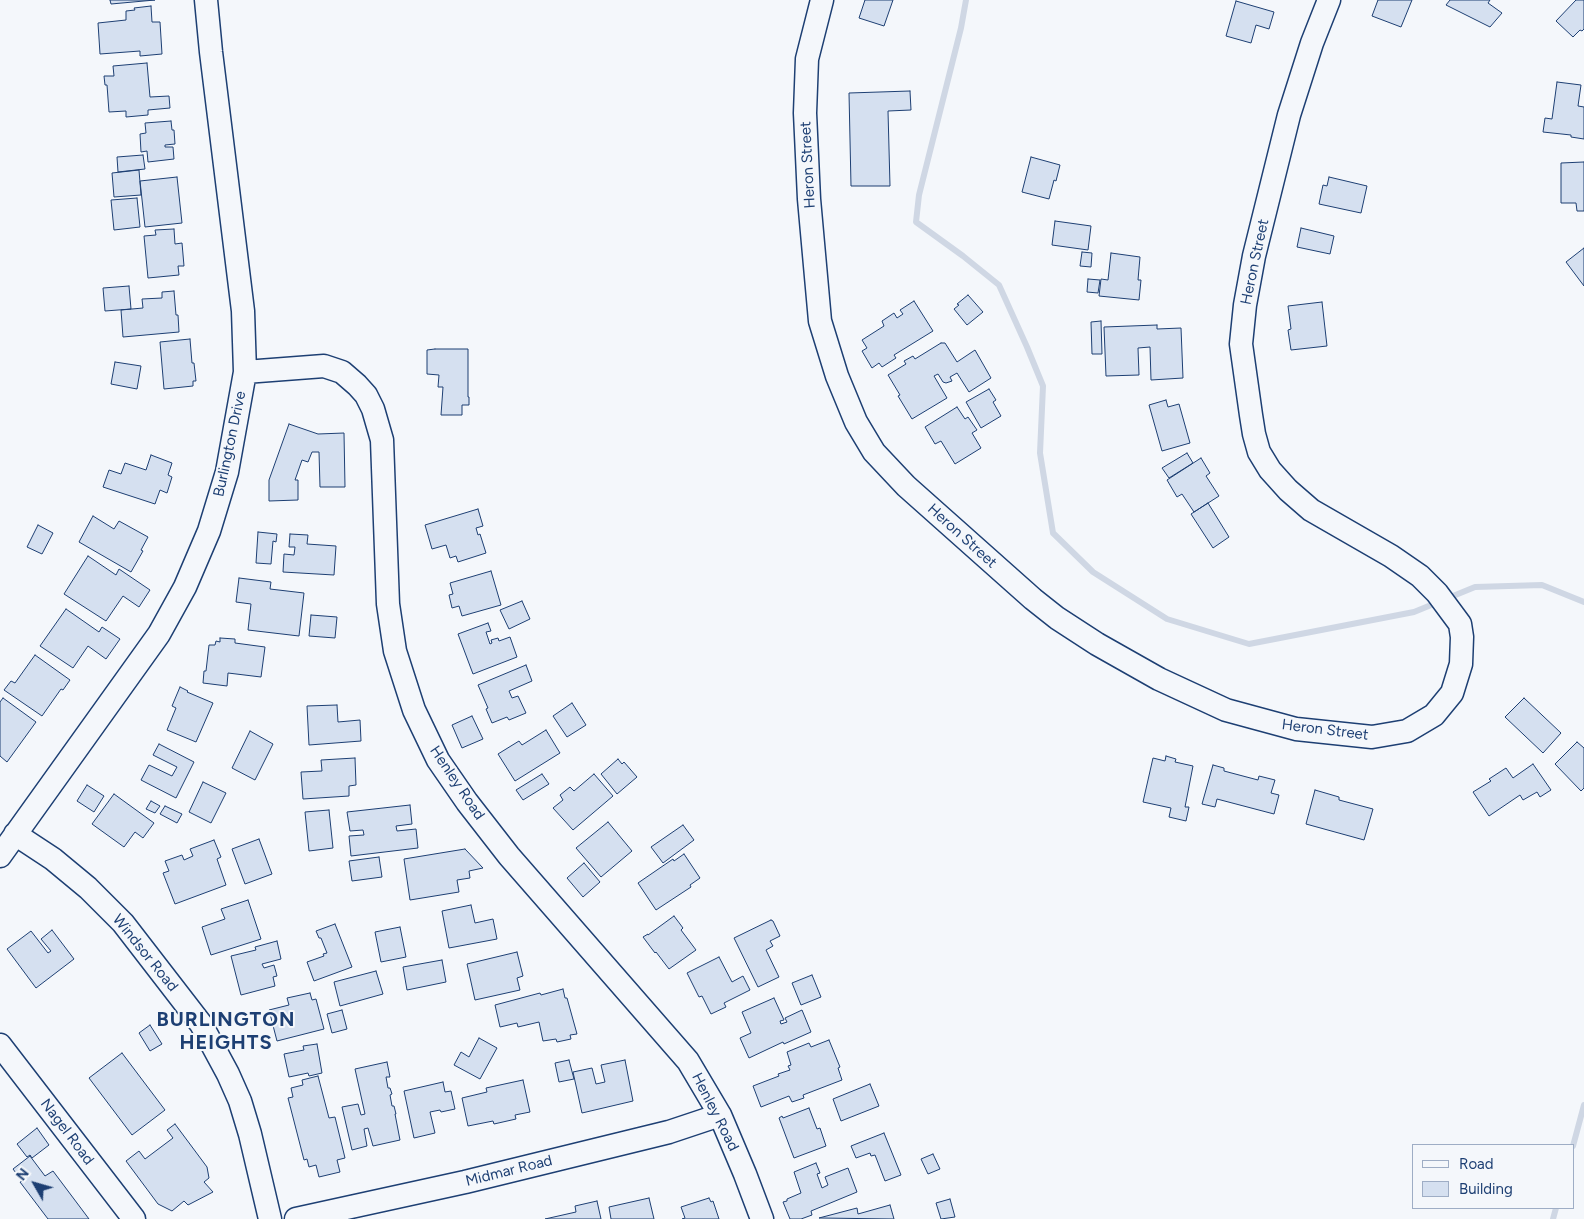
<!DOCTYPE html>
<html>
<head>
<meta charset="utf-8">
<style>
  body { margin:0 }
  #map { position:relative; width:1584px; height:1219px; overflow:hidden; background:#f4f7fb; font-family:Figtree,sans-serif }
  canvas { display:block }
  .legend { position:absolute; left:1412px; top:1144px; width:162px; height:65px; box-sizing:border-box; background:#f4f7fb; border:1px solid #9eadc5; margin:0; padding:6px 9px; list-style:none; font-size:15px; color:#1d3f73 }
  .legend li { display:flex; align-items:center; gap:10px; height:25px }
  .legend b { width:25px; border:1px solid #9eadc5 }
  .north { position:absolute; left:10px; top:1159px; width:50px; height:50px; -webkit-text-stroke:4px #f4f7fb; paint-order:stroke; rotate:308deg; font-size:14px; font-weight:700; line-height:20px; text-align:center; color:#1d3f73 }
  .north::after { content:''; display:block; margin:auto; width:18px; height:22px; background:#1d3f73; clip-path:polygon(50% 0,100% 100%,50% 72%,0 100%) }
</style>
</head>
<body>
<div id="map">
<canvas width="1584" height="1219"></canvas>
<ul class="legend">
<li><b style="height:6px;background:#f4f7fb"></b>Road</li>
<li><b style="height:14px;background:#d5e0f0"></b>Building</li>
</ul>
<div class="north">N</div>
</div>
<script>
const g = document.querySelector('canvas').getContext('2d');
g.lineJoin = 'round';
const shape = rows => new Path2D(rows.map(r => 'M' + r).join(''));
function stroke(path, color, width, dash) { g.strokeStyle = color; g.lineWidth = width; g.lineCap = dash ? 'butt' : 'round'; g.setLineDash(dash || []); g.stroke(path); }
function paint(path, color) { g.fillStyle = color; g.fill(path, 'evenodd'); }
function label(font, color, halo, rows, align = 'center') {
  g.font = font + ' Figtree,sans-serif'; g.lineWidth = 4; g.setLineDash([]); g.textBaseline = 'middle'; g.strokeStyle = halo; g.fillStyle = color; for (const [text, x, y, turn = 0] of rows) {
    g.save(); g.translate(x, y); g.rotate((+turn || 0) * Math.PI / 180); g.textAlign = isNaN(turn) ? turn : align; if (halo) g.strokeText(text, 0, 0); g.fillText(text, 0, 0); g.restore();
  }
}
const stream = shape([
  [966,0,961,28,919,195,916,222,963,256,999,285,1027,347,1043,386,1040,453,1053,533,1093,572,1167,619,1249,644,1414,612,1475,587,1542,585,1584,602],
  [1573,1146,1584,1105],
  [1553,1219,1556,1208]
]);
const building = shape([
  [110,0,155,0,111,4,110,0],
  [865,0,893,0,884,26,859,18,865,0],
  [1378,0,1412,0,1401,27,1372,16,1378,0],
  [1450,0,1490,0,1488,3,1502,13,1490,27,1446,5,1450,0],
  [1576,0,1584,0,1584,29,1582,31,1580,30,1573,37,1556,21,1576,0],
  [1236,1,1274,12,1269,29,1256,25,1251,43,1226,36,1236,1],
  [151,6,152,22,160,22,162,54,140,56,140,51,100,54,98,23,126,20,126,11,135,10,134,8,151,6],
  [147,63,150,97,169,96,170,108,148,110,148,115,126,117,126,111,109,112,107,85,105,85,104,76,114,76,113,66,147,63],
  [1557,82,1581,85,1578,106,1584,107,1584,139,1571,137,1571,135,1543,132,1545,118,1552,119,1557,82],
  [910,91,911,110,888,111,890,186,851,186,849,93,910,91],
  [171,121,172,130,174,130,175,144,165,145,165,147,173,147,174,159,148,162,147,151,141,152,140,134,146,133,145,123,171,121],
  [143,155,145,169,118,172,117,157,143,155],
  [1031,157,1060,165,1056,181,1054,180,1049,199,1022,192,1031,157],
  [1584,162,1584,211,1577,211,1576,203,1561,203,1561,163,1584,162],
  [139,170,141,195,114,197,112,173,139,170],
  [177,177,182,223,145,227,140,181,177,177],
  [1329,177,1367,186,1361,213,1319,204,1323,185,1327,186,1329,177],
  [137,198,140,227,114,230,111,200,137,198],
  [1055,221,1091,226,1088,250,1052,245,1055,221],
  [1301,228,1334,236,1330,254,1297,247,1301,228],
  [174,229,175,244,182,243,184,266,178,266,179,275,148,278,144,236,156,235,155,230,174,229],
  [1584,248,1584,286,1566,262,1584,248],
  [1082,252,1092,253,1091,267,1080,266,1082,252],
  [1111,253,1140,257,1138,280,1141,280,1139,300,1099,296,1101,279,1108,280,1111,253],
  [1088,279,1100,280,1098,293,1087,292,1088,279],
  [129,286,131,309,105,311,103,288,129,286],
  [174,291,176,315,178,315,179,332,123,337,121,310,143,308,142,299,162,298,162,292,174,291],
  [968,295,983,312,967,325,954,309,959,305,957,304,968,295],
  [914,301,933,331,894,355,896,358,882,367,879,363,872,368,862,351,867,348,862,340,884,326,882,321,894,313,897,318,903,314,900,310,914,301],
  [1322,302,1327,346,1291,350,1288,330,1291,329,1288,306,1322,302],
  [1101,321,1102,354,1092,354,1091,322,1101,321],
  [1157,325,1157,329,1181,328,1183,378,1151,380,1150,347,1138,348,1139,375,1106,376,1104,327,1157,325],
  [190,339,192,363,194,363,196,381,193,381,193,386,164,389,160,342,190,339],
  [941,343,945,343,957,362,975,350,991,378,969,392,957,373,950,377,952,381,946,383,943,382,938,374,934,376,947,398,912,419,898,396,900,395,888,375,906,364,904,361,913,356,915,359,941,343],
  [435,349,468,349,468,397,469,397,469,405,462,405,462,415,441,415,443,387,438,387,439,375,427,374,427,350,435,349],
  [115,362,141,366,137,389,111,384,115,362],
  [989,389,996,400,993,402,1001,416,981,428,966,402,989,389],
  [1166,400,1168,407,1179,404,1190,443,1162,451,1149,405,1166,400],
  [957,407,965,419,968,417,977,430,972,433,981,448,955,464,941,441,935,444,925,427,957,407],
  [289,424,318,434,344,433,345,487,320,487,319,452,312,452,308,462,302,460,295,480,298,480,298,500,269,501,269,480,289,424],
  [1187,453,1193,463,1169,478,1162,468,1187,453],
  [151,455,172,463,168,475,172,477,167,493,160,490,155,504,103,487,109,470,121,474,125,463,146,470,151,455],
  [1201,458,1210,473,1206,476,1219,496,1194,512,1182,494,1177,497,1167,480,1201,458],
  [1208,503,1229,537,1213,548,1191,514,1208,503],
  [478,509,483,526,476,528,478,535,480,534,486,553,458,562,456,556,450,558,446,545,432,549,425,525,478,509],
  [93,516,114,529,119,521,148,537,141,550,143,551,131,572,79,542,93,516],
  [38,525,53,533,42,554,27,547,38,525],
  [258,532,277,534,276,542,273,541,271,564,256,563,258,532],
  [290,534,308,535,307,544,336,546,334,575,283,572,284,554,294,555,295,547,289,547,290,534],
  [88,556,116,575,119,569,150,590,139,607,123,596,106,621,64,594,88,556],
  [491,571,501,605,462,616,459,606,452,608,449,595,453,594,450,583,491,571],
  [239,578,271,582,270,589,304,593,299,636,248,630,251,604,236,602,239,578],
  [522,601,530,619,509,629,500,610,522,601],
  [66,609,99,632,102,627,120,639,106,659,88,646,73,668,40,646,66,609],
  [311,615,337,617,335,638,309,636,311,615],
  [488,623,491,631,486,632,490,644,492,643,491,640,498,638,499,641,510,637,517,657,473,674,458,634,488,623],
  [220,638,235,639,235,643,265,647,261,677,228,673,227,686,203,683,204,671,206,671,209,645,215,645,216,641,220,642,220,638],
  [35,655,70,680,63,690,61,689,42,716,4,690,11,681,15,683,35,655],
  [526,665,532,681,509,691,512,698,518,696,526,713,509,720,507,717,492,723,486,709,488,708,478,685,526,665],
  [180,687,188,691,187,692,213,703,196,742,167,730,176,708,172,706,180,687],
  [3,698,36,722,7,762,0,756,0,702,3,698],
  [1524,698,1561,733,1543,753,1505,717,1524,698],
  [572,703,586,725,567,737,553,716,572,703],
  [337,705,338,722,360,720,361,741,309,745,307,706,337,705],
  [472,716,483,739,462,748,452,725,472,716],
  [546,730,560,753,515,781,498,754,519,741,522,745,546,730],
  [250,731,273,744,255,780,232,768,250,731],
  [1577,742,1584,748,1584,788,1581,791,1555,764,1577,742],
  [159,744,194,762,176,798,141,780,149,765,172,776,177,767,153,755,159,744],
  [1166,756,1176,759,1175,762,1193,766,1185,807,1189,807,1186,821,1169,817,1171,808,1143,802,1153,758,1165,761,1166,756],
  [355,758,356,785,349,786,349,796,303,799,301,772,322,771,321,760,355,758],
  [618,759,622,764,624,762,637,777,617,794,601,774,618,759],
  [1533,764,1551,790,1540,797,1537,792,1523,800,1520,795,1489,816,1473,792,1491,781,1489,779,1506,768,1513,778,1533,764],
  [1213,765,1224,768,1224,771,1258,780,1259,776,1275,780,1271,793,1279,795,1274,814,1217,799,1215,807,1202,804,1213,765],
  [542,774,549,784,523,800,516,790,542,774],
  [594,774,613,796,573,830,553,808,563,800,560,795,570,787,574,791,594,774],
  [203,782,226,793,211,823,189,812,203,782],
  [87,785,104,796,94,812,77,801,87,785],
  [1315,790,1339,797,1339,800,1373,809,1364,840,1306,824,1315,790],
  [114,794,154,823,143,838,135,832,124,847,92,824,114,794],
  [151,801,160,806,155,813,146,809,151,801],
  [410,805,412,824,396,826,397,831,416,829,418,848,351,856,349,836,364,835,363,830,350,831,347,812,410,805],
  [165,806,182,814,177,823,160,814,165,806],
  [329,810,333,848,309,851,305,812,329,810],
  [608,822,632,851,601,877,576,848,608,822],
  [683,825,694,840,663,863,651,847,683,825],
  [259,839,272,874,245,884,232,849,259,839],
  [214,840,221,857,217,859,226,885,175,904,163,873,169,871,165,861,182,855,184,860,193,856,190,849,214,840],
  [465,849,483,868,469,871,470,878,457,880,459,892,410,900,404,859,465,849],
  [684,854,700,878,690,885,691,887,656,910,638,883,673,859,674,861,684,854],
  [379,857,382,877,352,881,349,861,379,857],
  [584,863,600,882,583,897,567,878,584,863],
  [248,900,261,939,211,955,202,927,225,919,221,909,248,900],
  [471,905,475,923,493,919,497,939,449,948,442,911,471,905],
  [674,916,683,928,681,930,696,950,669,969,656,952,655,953,643,937,648,934,648,935,674,916],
  [771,920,773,921,780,936,770,941,773,946,766,950,779,977,758,987,734,938,771,920],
  [335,924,352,967,314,981,307,962,324,956,323,954,327,953,321,938,319,938,316,931,335,924],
  [400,927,406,957,381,962,375,932,400,927],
  [52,930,74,959,36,988,7,949,31,931,48,953,51,951,41,939,52,930],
  [277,941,281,959,262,964,264,968,274,965,277,976,273,977,275,986,241,995,231,956,256,950,255,947,277,941],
  [517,952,523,976,517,978,520,990,475,1000,467,964,517,952],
  [719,957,732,982,743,976,750,990,724,1003,726,1007,711,1014,702,996,699,997,687,973,719,957],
  [442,960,446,982,407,990,403,967,442,960],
  [376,971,383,994,340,1006,334,982,376,971],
  [812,975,821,997,801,1005,792,983,812,975],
  [563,989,565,998,567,998,577,1034,570,1035,571,1039,557,1042,556,1039,543,1041,539,1022,518,1027,517,1023,500,1027,495,1005,540,993,541,995,563,989],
  [310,993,312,1000,316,999,324,1029,277,1041,269,1010,289,1005,287,998,310,993],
  [774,998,784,1020,780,1021,781,1024,787,1022,785,1018,802,1010,811,1032,784,1044,783,1042,749,1058,740,1038,751,1033,742,1012,774,998],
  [342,1010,347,1029,332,1033,327,1014,342,1010],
  [150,1025,162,1044,150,1051,139,1033,150,1025],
  [479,1038,497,1048,480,1079,454,1065,461,1052,469,1057,479,1038],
  [829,1040,840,1067,838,1068,842,1080,803,1095,804,1098,792,1102,789,1096,761,1107,753,1086,779,1076,778,1074,790,1070,788,1066,791,1065,787,1052,809,1043,811,1047,829,1040],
  [317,1044,322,1073,309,1076,308,1073,289,1077,284,1054,304,1050,303,1046,317,1044],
  [122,1053,165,1110,132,1135,89,1078,122,1053],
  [569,1060,574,1079,559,1082,555,1063,569,1060],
  [625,1060,633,1101,582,1113,573,1072,592,1068,596,1084,605,1082,601,1065,625,1060],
  [387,1062,390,1077,386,1077,388,1088,390,1088,392,1094,390,1095,392,1106,394,1106,396,1114,395,1114,400,1140,373,1146,368,1128,364,1129,367,1146,352,1150,342,1107,358,1104,361,1115,365,1114,355,1069,387,1062],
  [318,1076,329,1118,335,1117,345,1158,337,1160,340,1172,319,1177,316,1165,309,1167,307,1159,304,1160,288,1098,293,1097,291,1088,303,1085,302,1080,318,1076],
  [523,1080,530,1112,515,1115,516,1119,494,1124,493,1121,468,1126,462,1098,487,1092,486,1088,523,1080],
  [443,1082,445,1092,451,1091,455,1109,441,1112,440,1110,430,1112,435,1133,414,1138,404,1091,443,1082],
  [870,1084,879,1106,841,1121,833,1099,870,1084],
  [809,1108,817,1129,820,1128,826,1146,794,1158,779,1118,782,1116,783,1118,809,1108],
  [175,1124,207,1167,209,1178,204,1182,213,1192,188,1205,184,1201,172,1211,158,1204,126,1161,139,1151,145,1159,173,1138,167,1130,175,1124],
  [37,1128,49,1145,32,1158,30,1155,27,1157,17,1144,37,1128],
  [884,1133,901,1175,885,1181,875,1155,871,1156,870,1153,856,1158,851,1146,884,1133],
  [933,1154,940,1169,928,1174,921,1159,933,1154],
  [30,1156,45,1176,53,1171,89,1219,48,1219,20,1182,22,1181,13,1169,30,1156],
  [816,1163,820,1173,817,1174,822,1188,828,1185,825,1177,848,1168,857,1192,811,1211,812,1215,801,1219,790,1219,783,1202,787,1201,787,1199,801,1193,794,1172,816,1163],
  [649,1198,654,1219,611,1219,609,1207,649,1198],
  [709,1198,711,1202,713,1201,719,1219,682,1219,685,1218,681,1207,709,1198],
  [950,1199,955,1217,941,1219,936,1203,950,1199],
  [597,1201,601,1219,545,1219,576,1212,575,1206,597,1201],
  [890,1205,894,1219,819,1218,857,1208,858,1214,890,1205]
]);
const minor = shape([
  [822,0,807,59,805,113,809,199,820,321,837,376,856,422,874,452,906,486,1033,599,1057,618,1097,644,1159,679,1226,710,1296,729,1372,737,1407,731,1434,715,1452,693,1461,664,1462,637,1460,624,1437,593,1420,576,1391,556,1311,510,1288,490,1270,470,1259,452,1254,434,1251,415,1241,344,1245,305,1254,256,1289,115,1312,43,1329,0],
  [245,372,324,366,342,372,357,385,366,395,373,409,382,440,388,604,395,651,414,710,438,760,467,802,509,856,688,1061,720,1115,745,1174,762,1219],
  [15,834,53,859,88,888,123,923,201,1024,228,1074,240,1101,250,1134,270,1219],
  [0,856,159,634,185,587,209,531,227,472,245,372,243,311,211,52,206,0],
  [0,1045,134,1219],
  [296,1219,465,1182,669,1132,720,1115]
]);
const streetNames = [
  ["Heron Street",808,165,-93],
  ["Heron Street",1255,262,-78],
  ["Burlington Drive",230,444,-78],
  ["Heron Street",962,536,42],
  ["Heron Street",1325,730,7],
  ["Henley Road",457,783,56],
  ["Windsor Road",145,953,51],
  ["Henley Road",715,1112,63],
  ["Nagel Road",67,1132,53],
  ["Midmar Road",509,1171,-14]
];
const districtNames = [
  ["BURLINGTON",226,1020],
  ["HEIGHTS",226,1043]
];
stroke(stream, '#cfd7e4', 6);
paint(building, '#d5e0f0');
stroke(building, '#1d3f73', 1);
stroke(minor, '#1d3f73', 25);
stroke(minor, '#f4f7fb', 22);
label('15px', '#1d3f73', '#f4f7fb', streetNames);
g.letterSpacing = '1px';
label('bold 20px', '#1d3f73', '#f4f7fb', districtNames);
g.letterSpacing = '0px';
</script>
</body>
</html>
